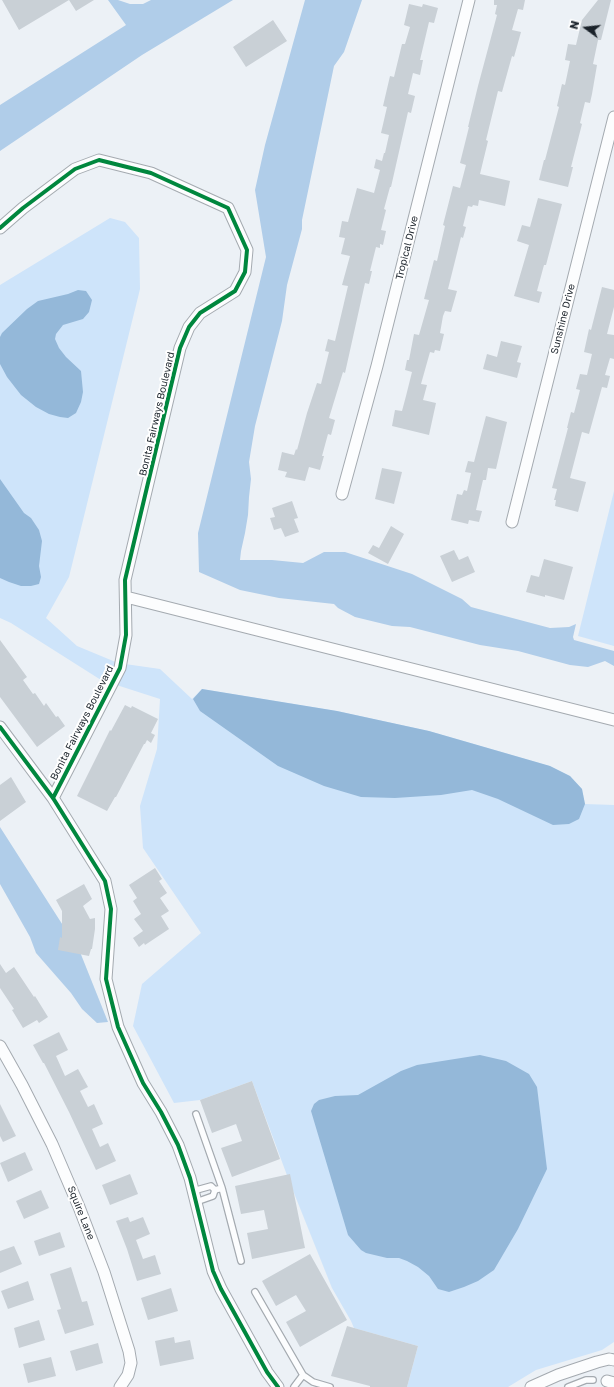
<!DOCTYPE html>
<html>
<head>
<meta charset="utf-8">
<style>
  body { margin:0 }
  #map { position:relative; width:614px; height:1387px; overflow:hidden; background:#ecf1f6; font-family:"Golos Text",sans-serif }
  canvas { display:block }
  .north { position:absolute; left:566px; top:8px; width:40px; height:40px; -webkit-text-stroke:3px #fff; paint-order:stroke; rotate:285deg; font-size:11px; font-weight:700; line-height:16px; text-align:center; color:#1a222a }
  .north::after { content:''; display:block; margin:auto; width:14px; height:18px; background:#1a222a; clip-path:polygon(50% 0,100% 100%,50% 72%,0 100%) }
</style>
</head>
<body>
<div id="map">
<canvas width="614" height="1387"></canvas>
<div class="north">N</div>
</div>
<script>
const g = document.querySelector('canvas').getContext('2d');
g.lineJoin = 'round';
function paint(path, color) { g.fillStyle = color; g.fill(path, 'evenodd'); }
const shape = rows => new Path2D(rows.map(r => 'M' + r).join(''));
function stroke(path, color, width, dash) { g.strokeStyle = color; g.lineWidth = width; g.lineCap = dash ? 'butt' : 'round'; g.setLineDash(dash || []); g.stroke(path); }
function label(font, color, halo, rows, align = 'center') {
  g.font = font + ' "Golos Text",sans-serif'; g.lineWidth = 4; g.setLineDash([]); g.textBaseline = 'middle'; g.strokeStyle = halo; g.fillStyle = color; for (const [text, x, y, turn = 0] of rows) {
    g.save(); g.translate(x, y); g.rotate((+turn || 0) * Math.PI / 180); g.textAlign = isNaN(turn) ? turn : align; if (halo) g.strokeText(text, 0, 0); g.fillText(text, 0, 0); g.restore();
  }
}
const green = shape([
  [110,218,125,222,139,238,140,289,69,577,46,618,77,646,118,663,160,669,192,699,202,689,337,711,429,731,550,766,570,776,582,789,585,804,614,805,614,1342,602,1350,536,1370,508,1387,407,1387,418,1346,354,1328,351,1321,332,1288,288,1178,252,1081,200,1100,174,1103,133,1026,142,984,201,933,143,848,140,806,157,749,160,699,101,680,11,623,0,618,0,285],
  [614,491,614,646,578,636]
]);
const forest = shape([
  [108,0,118,0,130,4,143,4,151,0,233,0,142,55,0,151,0,105,126,25],
  [305,0,362,0,344,52,334,66,302,220,302,229,287,285,282,321,255,426,249,462,251,479,249,497,248,515,245,533,241,551,240,560,272,560,303,563,324,552,345,552,412,574,462,599,471,607,550,628,569,627,576,624,573,637,574,640,614,651,614,666,605,661,588,667,570,665,518,651,480,645,410,627,392,626,355,617,338,608,334,604,279,598,240,590,199,572,198,533,266,257,255,190,265,145],
  [0,827,80,952,108,1022,97,1023,82,1009,71,993,36,953,30,937,0,884]
]);
const water = shape([
  [78,290,86,291,92,300,89,312,83,319,63,325,56,334,55,339,59,348,66,357,81,371,83,392,81,402,76,413,68,418,60,417,49,414,36,407,21,395,7,377,0,364,0,337,2,333,27,309,38,301,68,294],
  [0,479,24,513,31,518,39,530,42,541,39,566,41,577,39,584,31,586,21,586,9,582,0,578],
  [202,689,337,711,429,731,550,766,570,776,582,789,585,804,579,819,569,824,553,825,498,799,472,790,441,795,395,798,361,797,324,786,278,766,200,711,193,699],
  [480,1055,506,1061,529,1074,537,1087,547,1169,518,1229,494,1270,478,1281,464,1287,449,1292,438,1289,429,1276,418,1267,407,1261,399,1258,387,1258,366,1253,361,1250,348,1235,311,1111,314,1104,319,1100,335,1096,358,1095,401,1071,417,1065]
]);
const building = shape([
  [2,0,94,0,76,11,69,0,19,30],
  [494,0,525,0,523,10,518,9,512,30,521,32,514,57,512,56,502,92,498,91,486,140,488,141,480,174,510,181,505,206,479,200,478,206,473,205,472,207,468,206,463,226,466,227,463,238,461,237,448,289,457,291,451,312,445,311,443,316,440,333,444,334,440,351,435,350,434,353,430,352,421,384,427,385,423,400,436,403,429,435,392,426,395,410,402,411,406,396,412,372,405,370,407,360,409,360,414,334,419,335,429,300,424,299,434,260,437,261,442,239,445,226,443,225,453,186,460,188,466,165,460,163,469,127,468,127,478,86,497,15,495,14,497,5,494,5],
  [598,0,611,0,601,40,598,40,593,64,597,65,592,94,590,103,585,102,580,123,582,124,571,167,573,167,568,187,539,180,544,160,545,160,559,107,557,106,562,84,565,85,570,61,565,60,568,44,576,45,582,20],
  [409,4,422,7,423,4,438,8,434,23,429,22,420,60,423,60,420,75,413,73,408,94,415,96,411,113,408,112,391,187,390,187,384,209,386,210,381,230,386,231,383,245,380,244,380,248,376,247,370,271,372,271,369,284,365,283,345,373,343,372,329,418,335,420,331,435,328,434,322,456,324,456,320,470,309,467,305,481,285,477,287,472,278,470,282,452,294,455,296,449,297,450,307,413,317,383,321,384,329,352,325,351,328,339,335,341,348,286,342,285,350,256,341,254,345,238,339,237,342,221,348,222,357,188,374,193,380,170,374,168,376,159,382,161,384,153,385,153,389,135,381,133,387,107,383,106,390,76,394,77,402,44,405,44,410,27,404,25],
  [273,20,287,41,246,67,233,47],
  [538,198,562,204,546,265,544,265,537,291,542,292,539,303,514,296,529,245,517,241,522,225,530,227],
  [602,287,614,290,614,307,607,334,614,335,614,359,610,358,605,375,610,376,607,388,602,387,589,434,582,432,570,478,586,482,578,512,555,506,556,500,554,500,557,489,552,488,568,428,567,428,571,412,574,413,580,390,576,389,580,374,587,375,592,354,584,352,589,329,591,330],
  [501,341,522,346,517,362,521,363,517,378,483,369,487,354,497,357],
  [486,416,507,422,496,469,488,468,486,480,483,480,476,510,482,511,479,522,469,520,468,524,451,520,457,494,462,495,464,490,467,491,471,473,465,472,468,461,474,462],
  [382,468,402,472,394,504,375,499],
  [292,501,298,518,294,519,299,532,285,537,281,528,274,530,270,518,275,517,272,508],
  [391,526,404,534,388,564,368,553,373,545,379,548],
  [454,550,459,560,468,556,475,572,452,582,440,556],
  [544,559,573,567,564,600,545,595,545,597,526,592,531,575,539,577],
  [0,640,27,677,23,680,33,694,35,693,44,706,46,703,56,717,58,716,65,726,37,747,0,697],
  [125,705,131,708,132,706,158,719,151,733,155,735,151,743,147,740,145,744,144,744,116,797,115,797,107,811,77,796,110,730,111,731],
  [11,777,26,802,0,821,0,785],
  [155,868,162,879,159,881,167,893,160,898,169,911,161,916,169,929,145,945,144,943,139,947,133,938,143,931,134,919,141,914,133,901,137,898,129,885],
  [84,884,92,899,83,906,90,919,95,918,95,929,92,949,91,949,89,956,58,950,60,937,62,938,62,911,56,900],
  [0,964,6,973,14,967,34,997,35,996,48,1017,39,1023,37,1020,23,1028,12,1010,14,1009,0,988],
  [59,1032,68,1050,56,1056,65,1076,78,1069,88,1087,80,1091,88,1107,94,1104,103,1124,92,1129,100,1147,108,1143,116,1161,96,1170,69,1112,44,1063,43,1063,33,1045],
  [252,1081,280,1159,232,1177,221,1148,242,1141,236,1124,212,1133,200,1100],
  [0,1104,16,1136,3,1142,0,1136],
  [25,1152,33,1170,8,1182,0,1163],
  [130,1174,138,1194,110,1205,102,1185],
  [290,1174,305,1248,252,1259,247,1233,268,1229,264,1210,241,1214,235,1186],
  [41,1190,49,1208,24,1219,16,1201],
  [128,1217,130,1222,143,1217,150,1234,136,1240,143,1259,155,1255,161,1274,137,1281,127,1249,116,1221],
  [60,1232,65,1247,39,1256,34,1241],
  [14,1246,22,1264,0,1273,0,1251],
  [310,1254,347,1320,300,1347,286,1322,306,1311,296,1295,276,1306,262,1281],
  [71,1267,82,1302,87,1301,94,1325,65,1334,57,1310,61,1309,50,1274],
  [28,1281,34,1300,8,1309,1,1291],
  [171,1288,178,1311,148,1320,141,1298],
  [39,1320,45,1340,19,1348,14,1328],
  [347,1326,418,1346,407,1387,370,1387,370,1386,331,1376],
  [174,1337,175,1343,190,1340,194,1359,160,1366,155,1341],
  [98,1343,103,1363,76,1371,70,1351],
  [51,1357,56,1376,28,1383,23,1364]
]);
const service = shape([
  [196,1114,222,1188,215,1190],
  [222,1188,241,1261],
  [193,1191,211,1186,215,1190,213,1196,196,1202],
  [255,1292,303,1375,313,1382,330,1387],
  [294,1387,303,1375],
  [568,1387,586,1380,593,1380]
]);
const minor = shape([
  [0,228,23,208,75,169,99,160,151,173,228,208,247,250,245,272,235,291,200,313,189,327,180,348,125,580,126,635,120,668,53,798],
  [342,494,377,366,469,0],
  [512,522,614,117],
  [126,597,614,720],
  [0,727,53,798,105,881,111,909,106,979,118,1027,143,1083,161,1112,178,1145,190,1178,213,1271,221,1289,267,1372,278,1387],
  [0,1046,22,1085,52,1144,79,1207,104,1272,129,1351,131,1363,128,1375,120,1387],
  [607,1381,614,1383],
  [531,1387,558,1375,597,1362,609,1359,614,1360]
]);
const cycleway = shape([
  [0,228,23,208,75,169,99,160,151,173,228,208,247,250,245,272,235,291,200,313,189,327,180,348,125,580,126,635,120,668,53,798],
  [0,727,53,798,105,881,111,909,106,979,118,1027,143,1083,161,1112,178,1145,190,1178,213,1271,221,1289,267,1372,278,1387]
]);
const streetNames = [
  ["Tropical Drive",407,248,-76],
  ["Sunshine Drive",563,319,-76],
  ["Bonita Fairways Boulevard",157,414,-77],
  ["Bonita Fairways Boulevard",82,723,-63],
  ["Squire Lane",81,1213,68]
];
paint(green, '#cee4fa');
paint(forest, '#b0cde9');
paint(water, '#94b8d9');
paint(building, '#c9d0d6');
stroke(service, '#a4aab0', 8);
stroke(minor, '#a4aab0', 13);
stroke(service, '#fcfdfe', 5.5);
stroke(minor, '#fcfdfe', 11);
stroke(cycleway, '#00873e', 4);
label('10px', '#1a222a', '#fff', streetNames);
</script>
</body>
</html>
